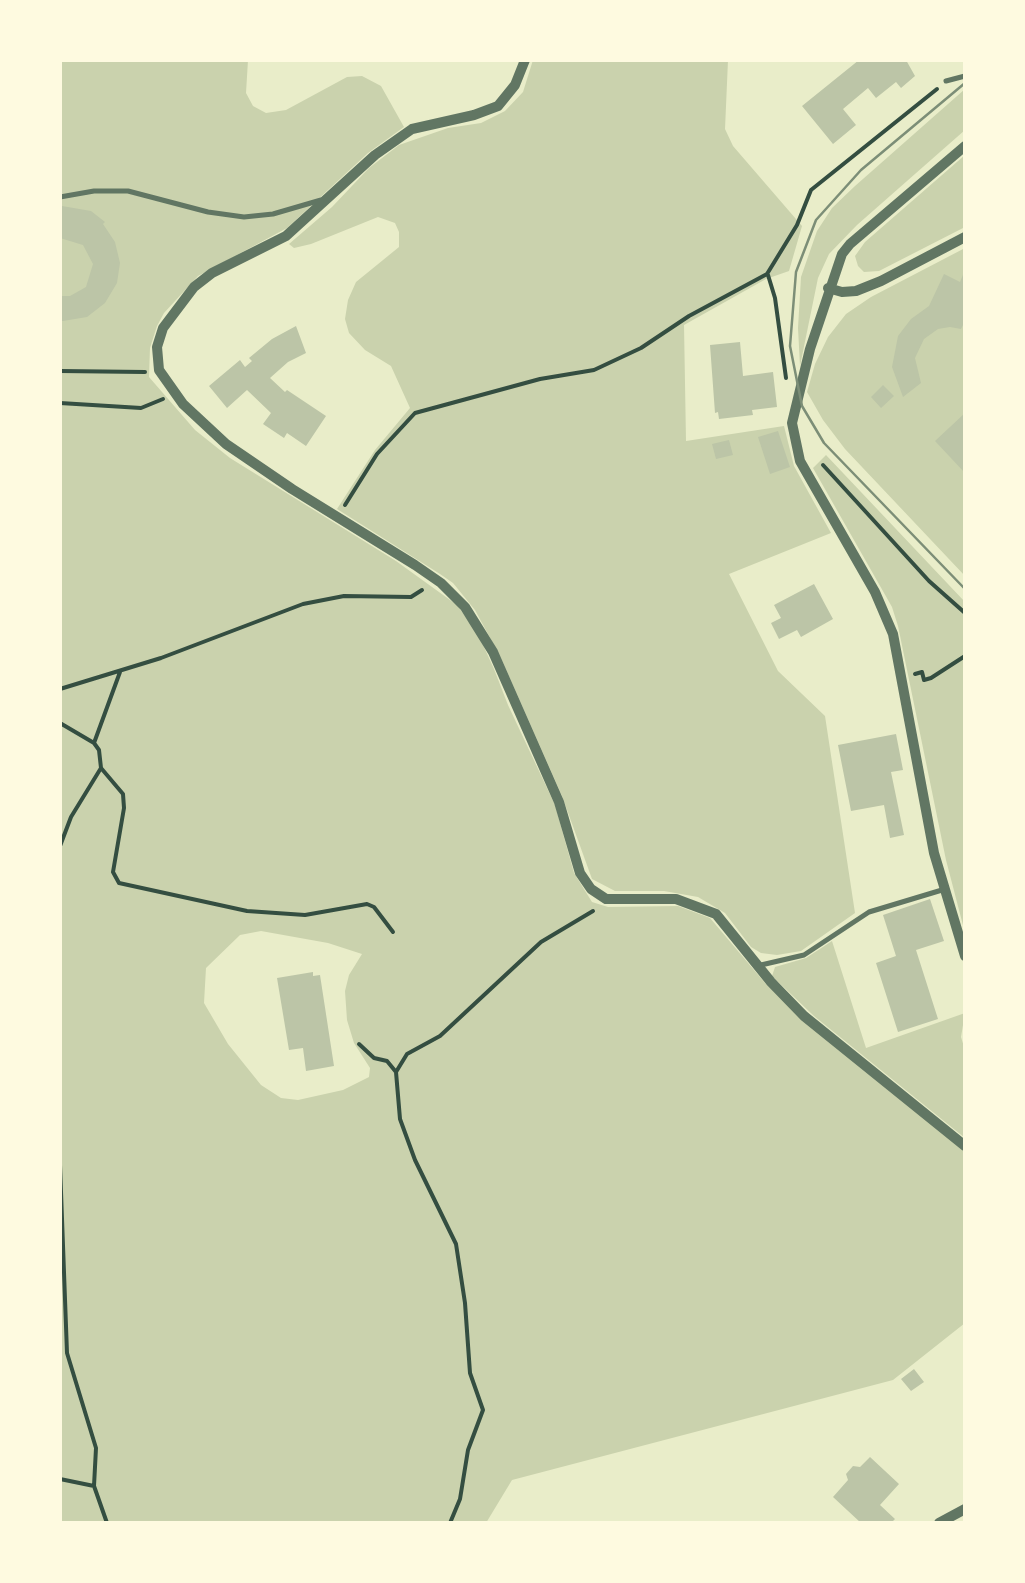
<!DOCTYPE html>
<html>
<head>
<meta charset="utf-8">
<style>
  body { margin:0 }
  #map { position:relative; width:1025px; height:1583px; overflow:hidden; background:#e9edc9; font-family:"Nunito Sans",sans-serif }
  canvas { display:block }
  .frame { position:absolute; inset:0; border:62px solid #fefae0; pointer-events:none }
</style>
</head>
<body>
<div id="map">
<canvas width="1025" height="1583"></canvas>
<div class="frame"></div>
</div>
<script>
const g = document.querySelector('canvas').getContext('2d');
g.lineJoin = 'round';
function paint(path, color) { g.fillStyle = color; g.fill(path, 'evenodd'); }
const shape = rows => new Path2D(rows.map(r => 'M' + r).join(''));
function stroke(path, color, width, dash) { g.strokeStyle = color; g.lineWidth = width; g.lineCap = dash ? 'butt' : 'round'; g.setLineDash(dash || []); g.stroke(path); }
const green = shape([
  [60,60,248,60,246,93,253,106,266,113,286,110,347,77,362,76,381,86,404,127,368,153,287,228,198,276,164,313,157,326,150,348,149,377,195,430,230,458,396,561,457,605,478,634,494,669,508,705,555,805,574,873,592,902,608,907,678,906,710,918,765,983,965,1152,965,1323,893,1380,512,1480,486,1523,60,1523],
  [261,931,328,943,362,954,349,975,345,991,347,1020,354,1043,370,1068,369,1077,343,1090,298,1100,281,1098,261,1085,228,1044,204,1003,206,968,240,935],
  [533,60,728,60,725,129,733,146,802,226,789,271,766,279,684,325,686,441,784,426,794,466,831,533,729,574,778,671,825,716,855,913,801,951,777,955,761,953,751,947,725,913,698,897,664,891,615,891,592,879,562,796,501,658,475,610,453,583,440,574,337,509,375,450,410,408,391,366,365,350,349,333,345,319,348,300,356,282,399,247,399,232,395,223,378,217,311,244,294,248,289,244,332,207,369,168,399,145,448,128,481,123,505,111,523,92],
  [965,89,965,130,857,225,829,254,818,278,800,366,798,328,801,277,817,231,832,208,855,186],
  [965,155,965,227,879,271,864,272,858,266,855,256,865,242],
  [965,248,965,576,845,449,823,420,807,392,815,364,828,337,846,314,871,297],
  [826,455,965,602,965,933,946,860,898,626,892,607,813,468],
  [832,941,866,1048,965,1013,961,1037,965,1050,965,1138,814,1016,772,976,775,967,806,958]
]);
const building = shape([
  [859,60,906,60,915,76,901,88,896,82,876,98,868,88,843,109,856,125,833,144,802,106],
  [62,206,91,211,105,222,103,224,115,242,120,263,117,283,105,303,87,317,63,321,60,321,60,296,70,296,86,287,93,264,83,245,60,238],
  [965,270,965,321,961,329,950,327,938,329,924,339,915,358,921,383,903,397,892,367,898,336,911,319,929,306,944,274,960,282],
  [296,326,306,353,288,362,270,378,285,392,287,390,326,416,306,446,287,433,284,438,263,424,271,413,247,390,227,408,209,386,240,360,245,367,252,361,249,358,272,339],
  [740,342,743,376,773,372,777,407,752,410,753,415,719,419,718,412,715,413,710,345],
  [883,385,894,396,881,408,871,397],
  [965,413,965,473,935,441],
  [778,431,790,467,770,474,758,437],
  [729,440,733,455,716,459,712,444],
  [814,584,833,619,801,637,797,630,779,639,771,623,781,618,774,605],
  [896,734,903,770,891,772,904,835,890,838,884,805,851,811,838,745],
  [930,899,944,941,916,950,938,1019,898,1032,876,963,896,956,883,915],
  [313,972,313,976,320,975,334,1066,306,1071,303,1048,289,1050,277,978],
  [914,1369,924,1382,911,1391,901,1379],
  [870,1457,899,1484,880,1505,895,1519,891,1523,861,1523,833,1497,848,1480,846,1474,853,1466,860,1467]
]);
const path = shape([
  [768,275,775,298,786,378],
  [60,371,145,372],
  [60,403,141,408,163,399],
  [823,465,929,581,965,613],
  [345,505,377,454,415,413,540,379,594,370,641,348,689,316,767,274,797,225,811,190,937,89],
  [915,674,922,672,924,680,931,678,965,656],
  [60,689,161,658,303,604,344,596,411,597,422,590],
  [60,723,94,743,99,750,101,768,71,817,60,846],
  [94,743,120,672],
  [101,768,123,794,124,808,113,872,119,883,247,911,305,915,367,904,374,907,393,932],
  [359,1044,374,1058,387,1061,396,1072],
  [60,1165,67,1353,96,1448,94,1486,107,1523],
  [60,1479,94,1486],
  [450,1523,460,1499,468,1450,483,1410,470,1373,465,1303,456,1244,415,1160,400,1119,396,1072,407,1054,440,1036,541,942,593,911]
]);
const service = shape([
  [946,81,965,76],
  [60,197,94,191,128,191,208,212,244,217,273,214,321,200],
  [761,965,804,955,869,912,942,890]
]);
const minor = shape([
  [525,60,515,85,498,106,474,115,412,129,375,155,286,236,212,273,194,287,163,328,157,347,159,370,183,404,226,444,292,489,415,565,441,583,465,607,493,652,559,802,580,873,591,889,606,899,676,899,716,914,771,982,804,1016,965,1146],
  [965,146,850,244,842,254,810,349,792,423,800,461,875,592,893,634,934,853,965,956],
  [828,288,842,292,856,291,881,281,965,237],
  [939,1523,965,1509]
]);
const tram = shape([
  [965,83,861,170,816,220,796,272,790,346,802,406,824,443,965,589]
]);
paint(green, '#cad2ad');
paint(building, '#bcc5a7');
stroke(path, '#344e41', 4);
stroke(service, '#617663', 5);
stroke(minor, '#617663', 10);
stroke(tram, '#7c8e77', 2.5);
</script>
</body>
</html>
